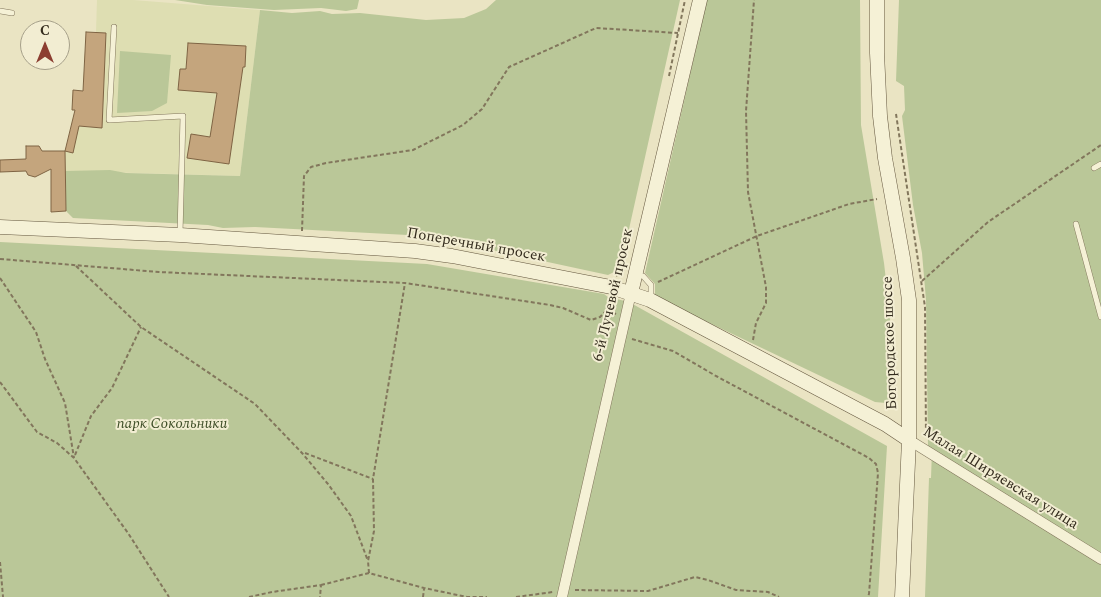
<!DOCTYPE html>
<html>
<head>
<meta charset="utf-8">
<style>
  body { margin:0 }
  #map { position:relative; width:1101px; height:597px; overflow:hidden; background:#eae4c3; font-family:Spectral,serif }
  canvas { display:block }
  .north { position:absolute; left:20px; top:20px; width:50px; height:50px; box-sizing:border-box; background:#f2edd2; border:1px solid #a6a08a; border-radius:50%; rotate:0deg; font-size:14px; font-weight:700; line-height:20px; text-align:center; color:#342c1e }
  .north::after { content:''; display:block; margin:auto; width:18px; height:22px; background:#8c3e31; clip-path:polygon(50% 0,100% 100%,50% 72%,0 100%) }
</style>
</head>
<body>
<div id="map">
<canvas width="1101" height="597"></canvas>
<div class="north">С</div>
</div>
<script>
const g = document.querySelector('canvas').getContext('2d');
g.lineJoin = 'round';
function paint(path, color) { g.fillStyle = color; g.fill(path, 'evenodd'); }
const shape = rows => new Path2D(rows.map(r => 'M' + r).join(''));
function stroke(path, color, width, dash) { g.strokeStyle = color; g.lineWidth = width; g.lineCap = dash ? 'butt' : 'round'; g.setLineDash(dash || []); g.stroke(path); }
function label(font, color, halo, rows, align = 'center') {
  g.font = font + ' Spectral,serif'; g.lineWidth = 4; g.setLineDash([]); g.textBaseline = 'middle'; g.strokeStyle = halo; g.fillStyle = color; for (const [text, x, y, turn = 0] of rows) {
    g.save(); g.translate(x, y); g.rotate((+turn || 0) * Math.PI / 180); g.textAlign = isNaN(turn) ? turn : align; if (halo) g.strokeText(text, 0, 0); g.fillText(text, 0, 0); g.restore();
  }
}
const farmland = shape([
  [97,0,133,0,260,10,240,176,65,171,65,151,72,125,79,126,80,111,72,110,73,90,83,91,86,32,96,32]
]);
const green = shape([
  [175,0,359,0,357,9,346,11,321,8,274,10,207,5],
  [496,0,680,0,621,265,616,271,608,275,427,236,255,227,223,228,208,225,73,218,66,211,65,171,110,170,126,173,240,176,260,10,292,13,320,11,332,14,360,13,426,20,464,18,486,9],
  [707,0,860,0,861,125,884,263,890,315,891,397,886,403,875,402,655,297,655,284,645,273],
  [899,0,1101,0,1101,597,925,597,929,478,931,478,932,450,928,447,926,300,922,253,913,205,902,116,905,110,904,86,896,81],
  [120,51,171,55,167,103,152,111,117,113],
  [0,242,427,264,604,294,608,297,629,302,887,446,878,597,0,597]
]);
const building = shape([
  [86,32,106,33,102,128,79,126,73,153,65,151,75,110,72,110,73,90,83,91,86,32],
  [188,43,246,46,245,67,243,67,229,164,187,158,191,134,210,137,217,93,178,90,180,69,186,69,188,43],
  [26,146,39,146,42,151,65,151,66,211,51,212,51,169,35,177,28,175,26,171,0,172,0,160,26,159,26,146]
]);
const path = shape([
  [669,76,685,0],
  [896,114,925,307,926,438],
  [302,231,304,176,311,167,326,163,413,150,463,125,482,109,509,67,596,28,678,33],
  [421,239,431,240],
  [0,259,159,272,405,283,550,305,563,308,591,320,600,317,607,310,609,299],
  [76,266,141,327,255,404,302,453,328,484,351,516,368,561],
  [616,276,624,270],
  [0,278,36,332,45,359,65,403,74,458],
  [922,281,988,222,1101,145],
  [658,282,757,236,849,204,877,199],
  [607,310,616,314],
  [632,339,673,351,716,376,869,458,876,464,878,473,869,594,867,597],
  [753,340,756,323,766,303,766,287,748,192,746,111,754,0],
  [0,382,37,432,57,443,74,458,128,533,169,597],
  [305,453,373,479],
  [75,455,91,416,112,388,141,327],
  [0,562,3,597],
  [369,573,368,561,374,531,373,479,405,283],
  [321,585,369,573,424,588,467,597,487,597],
  [575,590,648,591,695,577,708,580,736,590,768,592,779,597],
  [249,597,272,592,321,585,320,597],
  [423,597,424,589],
  [516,597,553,592]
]);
const lane = shape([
  [0,11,12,13],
  [114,27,109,120,183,116,180,234],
  [1094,168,1101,164],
  [1076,224,1101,317],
  [636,275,643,276,651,285,651,298]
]);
const street = shape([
  [909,440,1101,559],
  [562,597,631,293]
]);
const secondary = shape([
  [877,0,877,53,880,116,885,158,903,258,909,300,909,440,902,597],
  [0,227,180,235,415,251,452,256,611,287,650,300,885,424,909,440],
  [631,293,700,0]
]);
const streetNames = [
  ["Поперечный просек",476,246,10],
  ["6-й Лучевой просек",614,295,-77],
  ["Богородское шоссе",891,343,-92],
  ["Малая Ширяевская улица",1000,479,32]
];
const parkNames = [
  ["парк Сокольники",172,425]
];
paint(farmland, '#dedeb2');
paint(green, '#bac798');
paint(building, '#c4a57d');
stroke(building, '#7f6444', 1);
stroke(lane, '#82765c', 6);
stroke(street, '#82765c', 11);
stroke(secondary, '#64573f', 15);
stroke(path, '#82765c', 2, [4, 2.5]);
stroke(lane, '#f5f1d6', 5);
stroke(street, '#f5f1d6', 10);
stroke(secondary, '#f5f1d6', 14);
label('15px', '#342c1e', '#f2edd2', streetNames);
label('italic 15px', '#3e4e27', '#f2edd2', parkNames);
</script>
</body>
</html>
